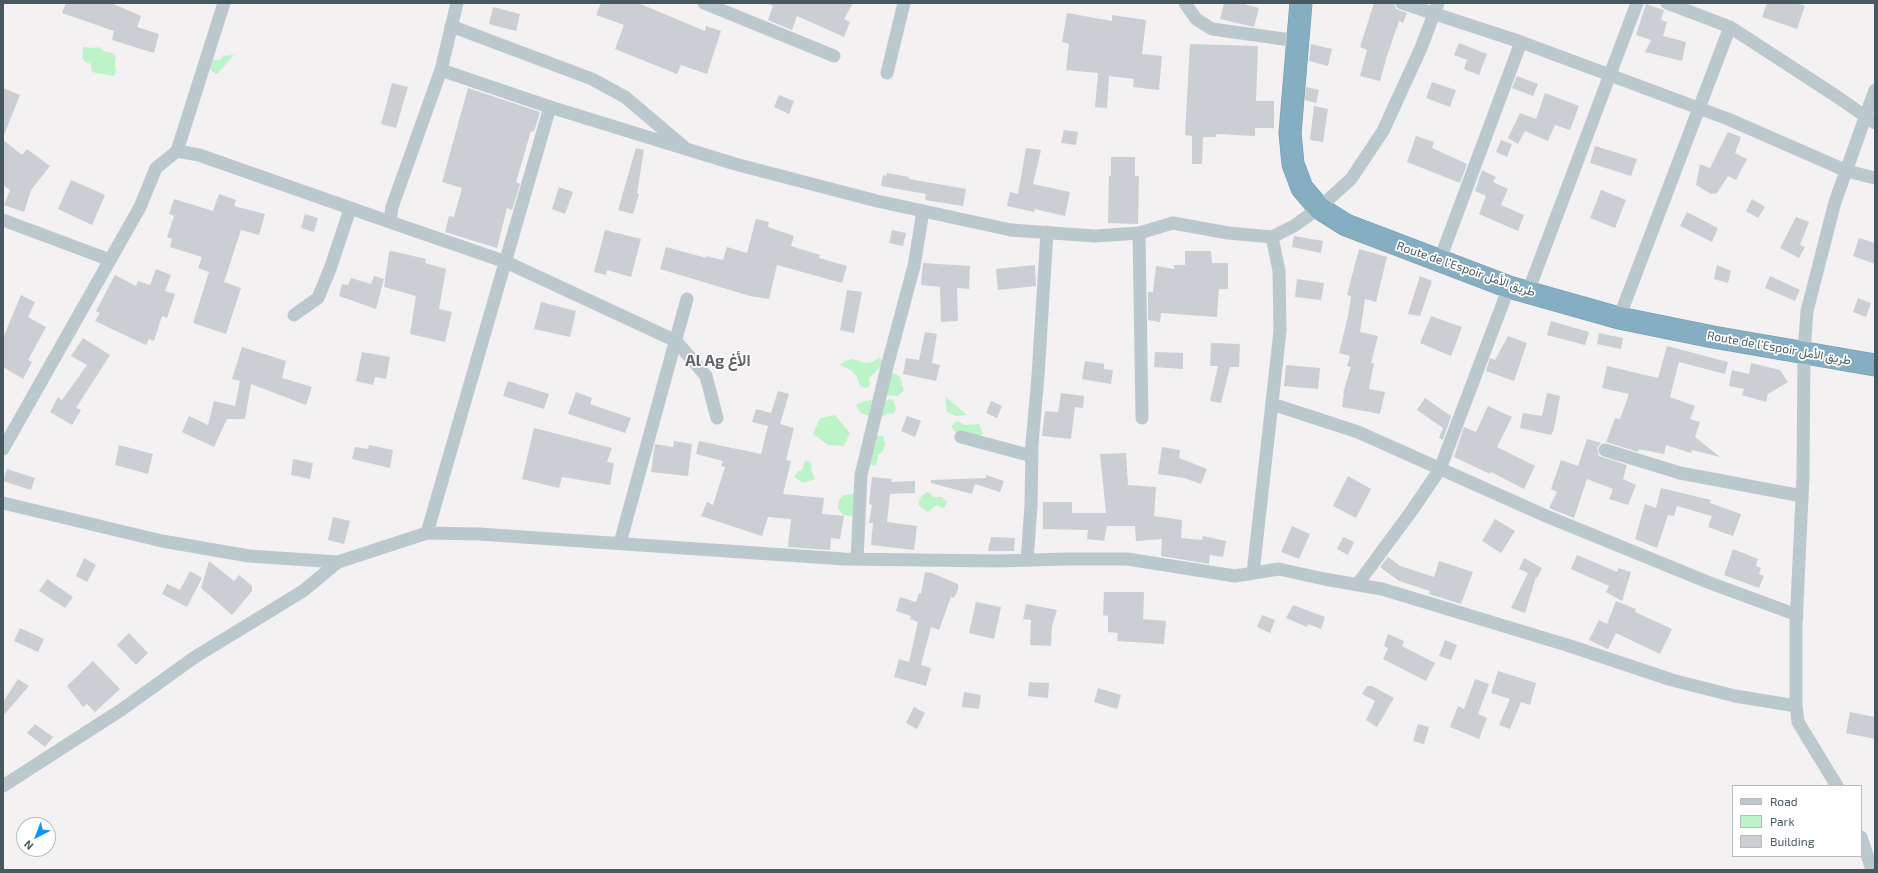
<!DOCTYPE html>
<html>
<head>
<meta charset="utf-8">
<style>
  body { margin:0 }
  #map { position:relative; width:1878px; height:873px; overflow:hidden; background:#f3f1f1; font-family:"Exo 2",sans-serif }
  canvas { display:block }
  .frame { position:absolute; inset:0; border:4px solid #475960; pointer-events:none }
  .legend { position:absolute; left:1732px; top:785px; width:130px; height:72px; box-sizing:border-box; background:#fff; border:1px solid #b5bdbf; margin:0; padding:5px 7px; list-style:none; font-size:12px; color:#475960 }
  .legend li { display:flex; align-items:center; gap:8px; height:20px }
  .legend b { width:20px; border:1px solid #b5bdbf }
  .north { position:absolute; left:16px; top:817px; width:40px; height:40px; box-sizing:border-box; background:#fff; border:1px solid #b5bdbf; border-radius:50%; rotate:222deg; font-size:11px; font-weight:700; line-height:16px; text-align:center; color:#475960 }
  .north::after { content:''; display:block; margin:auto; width:14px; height:18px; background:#0a98f4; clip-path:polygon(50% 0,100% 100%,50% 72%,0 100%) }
</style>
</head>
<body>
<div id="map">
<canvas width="1878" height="873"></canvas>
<div class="frame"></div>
<ul class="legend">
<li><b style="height:5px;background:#bbc9cf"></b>Road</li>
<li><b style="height:11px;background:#bdf3c9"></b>Park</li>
<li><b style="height:11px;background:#cbcfd4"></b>Building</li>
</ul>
<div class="north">N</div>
</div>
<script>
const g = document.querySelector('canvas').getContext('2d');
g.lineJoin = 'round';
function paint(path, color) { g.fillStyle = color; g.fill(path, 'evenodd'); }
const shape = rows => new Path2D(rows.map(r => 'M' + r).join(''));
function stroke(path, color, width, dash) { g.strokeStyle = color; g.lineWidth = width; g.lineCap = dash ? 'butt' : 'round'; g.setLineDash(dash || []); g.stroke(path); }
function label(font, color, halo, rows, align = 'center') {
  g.font = font + ' "Exo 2",Vazirmatn,sans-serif'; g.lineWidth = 3.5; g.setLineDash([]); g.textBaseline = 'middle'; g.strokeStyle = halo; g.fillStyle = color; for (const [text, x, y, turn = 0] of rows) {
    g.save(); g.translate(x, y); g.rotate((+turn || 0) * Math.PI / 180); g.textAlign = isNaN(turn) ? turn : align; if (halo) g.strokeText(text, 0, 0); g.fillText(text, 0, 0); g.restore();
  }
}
const green = shape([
  [83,47,96,48,99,47,104,51,112,53,116,57,115,64,116,71,114,76,92,72,91,64,85,62,82,58],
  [234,55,217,74,210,70,211,60,220,60,223,56],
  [879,357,884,363,869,378,870,386,865,388,860,386,857,377,851,370,840,365,845,361,853,359,865,363,873,362],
  [891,372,900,377,904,390,898,396,884,395],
  [945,396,967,415,956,416,947,412],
  [890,398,894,402,896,409,893,414,888,413,880,418,883,404],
  [872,400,869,416,861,413,856,405,865,401],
  [835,415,850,433,844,446,828,445,813,434,820,418],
  [957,421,965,425,979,424,983,434,974,437,955,432,951,426],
  [875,436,883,436,885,444,883,451,878,455,876,466,871,465,869,460],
  [805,461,809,461,812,465,811,469,815,479,803,483,794,477,798,471,802,470],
  [928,492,934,497,942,497,947,502,944,508,936,505,928,512,918,505,921,496],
  [853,494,860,496,853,516,843,515,838,508,839,500,843,495]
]);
const building = shape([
  [66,3,111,3,141,16,137,27,159,34,154,53,112,40,114,31,62,13],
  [601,3,638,3,705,31,706,26,721,31,707,74,681,65,677,74,615,49,624,25,596,15],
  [766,3,853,3,844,19,850,22,844,37,797,16,792,30,768,20,773,6],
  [1224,3,1240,3,1259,8,1254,27,1220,19],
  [1374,3,1394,3,1396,9,1407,13,1403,23,1399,21,1387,56,1380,81,1360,76,1367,50,1360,47],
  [1767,3,1796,3,1805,6,1797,29,1762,17],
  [1646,4,1664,10,1661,20,1667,22,1663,36,1686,42,1682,61,1645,52,1651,40,1636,35],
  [493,7,520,14,516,31,489,24],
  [1067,13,1112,21,1112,15,1146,20,1142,54,1162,56,1159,90,1133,87,1134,79,1109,76,1107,108,1095,107,1098,73,1066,70,1069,44,1062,42],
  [1459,43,1487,54,1479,75,1464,69,1467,60,1454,55],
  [1190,44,1258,46,1256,101,1274,101,1274,128,1255,128,1255,136,1216,134,1216,137,1203,137,1202,164,1192,164,1192,136,1185,135],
  [1311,44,1332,49,1328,66,1309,61],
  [1517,76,1538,84,1533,96,1512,88],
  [1432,82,1456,90,1450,107,1426,98],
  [392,83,408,87,396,128,381,124],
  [1306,87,1319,90,1316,103,1305,100],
  [3,88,20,95,4,135,3,135],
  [468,88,540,112,534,132,531,131,516,182,520,184,512,210,507,208,497,248,445,232,449,216,454,217,462,188,442,182],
  [1545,93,1579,106,1570,130,1555,125,1548,141,1525,131,1518,144,1508,138,1520,113,1536,119],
  [779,95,794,101,789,114,774,107],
  [1314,106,1328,109,1323,142,1310,140],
  [1064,130,1078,132,1076,145,1061,143],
  [1728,132,1741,137,1735,153,1747,159,1736,180,1728,176,1717,193,1711,194,1696,185,1700,164,1710,168],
  [1416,136,1434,142,1432,148,1467,164,1460,183,1407,162],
  [3,140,22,155,27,149,50,166,31,190,24,212,4,205,10,190,3,185],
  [1501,140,1512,144,1507,157,1496,152],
  [1595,146,1637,159,1631,176,1590,163],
  [636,148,644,150,637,193,639,194,633,214,618,210],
  [1026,148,1041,150,1033,184,1070,192,1065,216,1035,209,1034,212,1007,206,1010,192,1018,194],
  [1111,157,1135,157,1135,176,1139,176,1138,224,1108,223,1109,176,1111,176],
  [1482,170,1496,177,1493,182,1508,189,1501,205,1524,215,1518,231,1479,214,1486,196,1475,191],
  [887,173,909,177,909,179,966,189,963,206,925,200,926,194,881,186,883,175,886,176],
  [71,180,105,195,92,225,58,209],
  [559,187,573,192,565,214,552,209],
  [1601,190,1626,200,1615,228,1590,218],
  [219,194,236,200,234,206,265,214,259,235,241,230,224,282,241,288,226,334,193,323,209,272,198,268,202,257,170,247,172,239,167,237,174,216,169,214,174,199,213,211],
  [1752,199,1765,207,1758,218,1746,211],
  [1687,212,1718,228,1712,242,1680,226],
  [305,214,318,218,314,232,301,228],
  [1796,217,1809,222,1800,245,1805,247,1799,258,1780,248],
  [756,219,769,222,768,227,794,236,791,246,820,255,819,258,847,266,842,283,777,265,769,299,750,296,660,269,666,247,706,258,706,256,723,260,727,247,747,253],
  [605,230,641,239,631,277,607,270,606,275,594,272],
  [892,230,906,233,903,246,889,243],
  [1294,236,1323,241,1321,253,1292,247],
  [1859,238,1875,243,1875,264,1853,256],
  [1359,249,1387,257,1376,302,1365,299,1360,332,1378,336,1371,363,1374,363,1369,389,1385,392,1380,414,1342,407,1344,393,1343,393,1351,367,1347,366,1350,356,1339,353,1348,316,1351,296,1347,295],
  [392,251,426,259,425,263,446,269,439,309,452,312,445,342,410,334,416,296,384,287,389,252],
  [1185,251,1211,251,1212,263,1228,263,1228,289,1219,289,1217,317,1161,313,1160,322,1148,320,1148,292,1153,292,1156,266,1174,269,1174,265,1185,265],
  [923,263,970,266,969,289,957,288,958,321,941,322,940,287,921,285],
  [1035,265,1036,286,998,290,996,269],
  [1717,265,1731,271,1728,283,1714,279],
  [156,269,171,275,165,291,175,294,167,318,162,316,154,341,149,339,146,345,95,321,100,313,96,311,115,275,136,286,138,281,150,285],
  [374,276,384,279,376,309,339,296,342,284,348,285,351,278,371,284],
  [1420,276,1432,281,1420,316,1408,314],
  [1770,276,1800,290,1795,301,1765,288],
  [1297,279,1324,283,1321,300,1295,297],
  [847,290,862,292,854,333,840,330],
  [21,295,35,302,28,317,46,327,28,360,32,362,23,379,3,367,3,338],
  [1858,298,1871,303,1866,317,1853,312],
  [541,302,576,311,570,337,534,329],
  [1431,316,1462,327,1451,356,1420,343],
  [1551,321,1589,332,1585,345,1547,335],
  [925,332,937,334,932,363,940,365,936,381,903,374,906,358,919,360],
  [1599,333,1623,338,1621,349,1597,344],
  [1508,336,1527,343,1514,381,1486,371,1490,358,1495,360],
  [83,338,110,355,76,408,81,410,72,425,50,412,58,397,62,400,87,365,71,356],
  [1211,343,1240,344,1239,367,1230,367,1221,403,1210,401,1218,366,1210,366],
  [1667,346,1728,362,1725,374,1679,362,1670,397,1695,406,1690,419,1700,422,1695,437,1720,457,1692,450,1691,453,1666,445,1664,454,1639,449,1638,452,1606,442,1615,418,1620,419,1629,394,1602,388,1607,366,1658,378],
  [242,347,286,361,282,378,312,387,306,405,251,384,245,419,227,419,214,447,182,432,189,416,208,425,214,401,235,406,240,381,232,379],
  [362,352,390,357,386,379,375,377,373,385,356,381],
  [1155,352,1183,353,1183,369,1154,367],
  [1085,361,1104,364,1104,369,1113,370,1111,384,1082,379],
  [1751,363,1780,370,1788,382,1768,394,1766,402,1742,395,1744,389,1729,386,1732,370,1749,374],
  [1286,365,1320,368,1318,389,1284,386],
  [508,381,549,394,544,409,503,396],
  [778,391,789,394,780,424,794,428,786,460,791,461,783,494,824,498,822,514,844,516,840,539,831,538,830,550,788,547,791,519,768,517,762,536,701,516,707,502,713,505,725,467,721,466,723,461,696,454,699,441,761,454,768,426,752,422,756,409,771,413],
  [576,392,592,398,590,404,631,418,625,433,568,414],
  [1061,393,1084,396,1083,408,1075,407,1071,439,1042,436,1045,411,1058,412],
  [1547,393,1560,396,1554,429,1551,435,1520,428,1523,413,1542,416],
  [1425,398,1451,416,1443,440,1439,438,1443,428,1417,410],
  [991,401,1002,406,997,418,986,413],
  [1488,406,1512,417,1497,447,1535,466,1524,489,1491,472,1490,474,1454,457,1464,427,1476,432],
  [907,416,921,421,915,437,901,431],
  [534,428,612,448,607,462,614,463,610,485,562,477,559,488,522,479],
  [1587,439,1601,443,1597,448,1599,456,1627,465,1623,479,1636,485,1628,505,1609,499,1613,489,1587,479,1574,518,1549,508,1557,492,1551,489,1561,460,1578,466],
  [674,441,692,444,688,476,651,472,655,444,673,447],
  [119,445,153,454,148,474,115,465],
  [369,445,393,450,390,468,352,459,355,447,368,449],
  [1162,447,1180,450,1179,458,1207,469,1201,484,1184,478,1158,474],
  [1126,453,1128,485,1156,487,1154,516,1182,520,1181,538,1202,540,1203,536,1226,541,1223,557,1210,555,1209,564,1161,556,1162,539,1136,541,1135,526,1107,526,1104,541,1087,539,1088,530,1043,529,1043,502,1072,502,1072,513,1106,513,1100,454],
  [293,459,313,463,310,479,291,475],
  [7,469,35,478,31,490,3,481],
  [986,475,1004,481,1000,492,975,484,972,494,931,483,931,480,986,478],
  [1348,476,1371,489,1356,518,1333,506],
  [872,477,892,479,891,482,915,481,915,493,890,494,887,522,917,526,914,550,871,545,873,523,869,523,872,505,869,504],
  [1661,488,1711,500,1710,503,1741,514,1733,536,1708,527,1712,516,1677,506,1674,516,1668,515,1657,548,1635,539,1645,504,1656,508],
  [333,517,350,521,344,544,328,540],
  [1495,519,1515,531,1501,553,1482,541],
  [1292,526,1310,534,1299,559,1281,552],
  [991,537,1015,538,1014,551,988,551],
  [1343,537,1354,542,1348,555,1337,549],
  [1733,549,1758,559,1756,566,1761,568,1759,574,1764,576,1759,588,1724,575],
  [1577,555,1617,572,1618,568,1631,572,1622,601,1606,592,1609,586,1571,569],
  [1388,557,1400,566,1434,577,1439,561,1473,572,1461,604,1429,594,1430,591,1399,581,1380,567],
  [84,558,96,565,87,582,76,576],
  [1524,558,1542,568,1537,578,1536,577,1525,613,1511,608,1528,573,1519,569],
  [209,561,234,581,239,575,252,586,252,591,232,615,201,588],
  [190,571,202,578,187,607,162,594,167,584,180,590],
  [925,572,932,573,958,584,958,589,954,598,951,597,939,630,931,627,921,665,931,668,926,686,894,677,899,659,909,662,918,622,910,619,911,616,896,611,900,597,916,602,919,593,921,594],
  [47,579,73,597,65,608,39,591],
  [1104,592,1144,592,1143,619,1166,621,1164,644,1117,641,1118,633,1108,632,1108,616,1103,615],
  [1616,601,1636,609,1635,612,1672,629,1660,654,1616,633,1608,649,1589,640,1599,620,1607,624],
  [976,602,1001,607,994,639,969,633],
  [1026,604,1057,610,1052,626,1051,646,1030,645,1031,620,1023,619],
  [1293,605,1325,617,1321,629,1308,624,1307,627,1286,618],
  [1262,615,1275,620,1270,633,1257,627],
  [20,628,44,639,38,652,14,641],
  [129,633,148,653,136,665,117,645],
  [1388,634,1404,641,1402,646,1435,663,1426,681,1383,659,1388,648,1384,646],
  [1445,640,1457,645,1451,660,1439,656],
  [93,661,120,689,95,712,87,704,83,707,67,686],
  [1498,671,1536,683,1530,705,1521,702,1510,729,1499,725,1510,699,1491,693],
  [18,679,29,686,3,716,3,702],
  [1475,679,1489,684,1478,714,1487,718,1479,739,1450,727,1458,706,1464,709],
  [1029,682,1049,683,1048,698,1028,696],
  [1367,686,1372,686,1394,698,1377,727,1366,720,1375,701,1362,694],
  [1098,688,1121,695,1117,709,1094,702],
  [964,692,981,695,979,709,962,707],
  [914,707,925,713,917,729,906,723],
  [1850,712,1875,717,1875,739,1846,733],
  [35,724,53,737,45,747,27,733],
  [1418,724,1429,727,1424,744,1413,741]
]);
const street = shape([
  [704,3,834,56],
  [1185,3,1196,19,1212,29,1298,41],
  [1402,3,1521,42,1728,119,1847,171,1875,178],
  [1667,3,1730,27,1836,96,1875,123],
  [451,26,592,79,625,97,683,146],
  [441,70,550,107,735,164,877,201,1011,230,1095,236,1139,233,1173,223,1228,233,1272,237,1294,226,1319,208,1351,179,1383,131,1421,48,1438,3],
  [887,73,904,3],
  [177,151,224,3],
  [3,220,110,260],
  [390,222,506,262,676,341,706,376,717,418],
  [1139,233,1142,418],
  [1439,262,1521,42],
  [1528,292,1637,3],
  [294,315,318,298,330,269,350,209],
  [1619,318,1730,27],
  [1272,404,1358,432,1546,516,1710,583,1797,615],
  [961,437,1032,456],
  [3,449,140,207,156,168,177,151,199,155,390,222,392,207,441,70,457,3],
  [1605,450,1680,473,1802,496],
  [3,503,162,541,249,556,338,562,427,533,479,534,844,559,998,561,1066,559,1127,559,1235,576,1279,569,1324,579,1382,589,1570,646,1672,680,1735,696,1796,706],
  [427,533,550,107],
  [620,543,687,299],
  [857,559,861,475,888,363,914,266,923,211],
  [1027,560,1031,506,1032,444,1038,376,1047,232],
  [1253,573,1280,331,1279,271,1272,237],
  [1357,585,1413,509,1440,469,1509,287],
  [3,786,121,710,195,657,303,591,338,562],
  [1837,786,1798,722,1796,706,1796,625,1803,476,1804,352,1807,311,1835,202,1875,90],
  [1861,837,1872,870]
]);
const highway = shape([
  [1301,3,1290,133,1293,164,1302,188,1319,208,1346,225,1509,287,1619,318,1713,337,1875,365]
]);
const streetNames = [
  ["Route de l’Espoir طريق الأمل",1466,269,19],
  ["Route de l’Espoir طريق الأمل",1779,348,10]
];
const districtNames = [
  ["Al Ag الأغ",718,361]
];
paint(green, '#bdf3c9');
paint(building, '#cbcfd4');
stroke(highway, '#7099af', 23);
stroke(street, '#bbc9cf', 13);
stroke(highway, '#85aec3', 22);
label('12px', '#475960', '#fff', streetNames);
label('bold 16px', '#5d6367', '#fff', districtNames);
</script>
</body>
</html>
